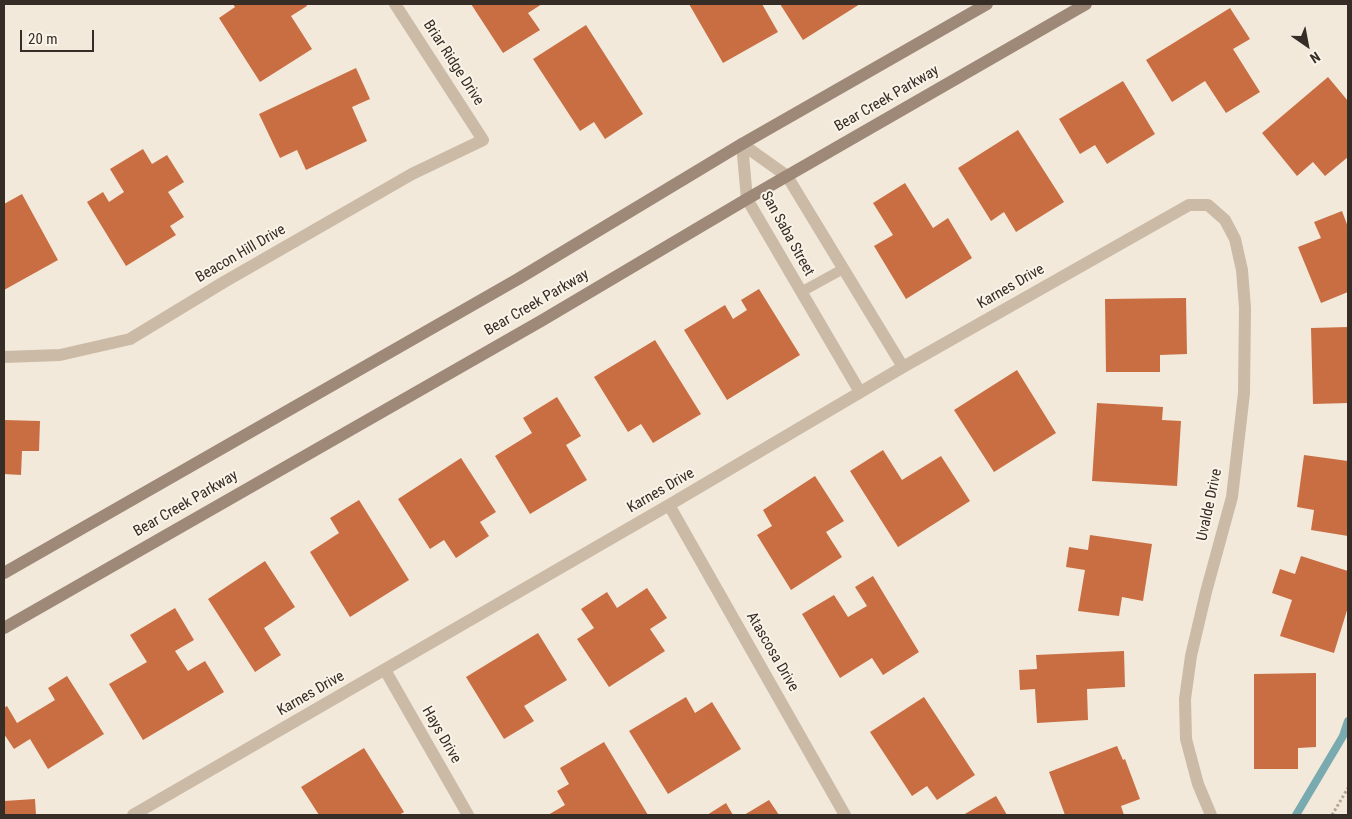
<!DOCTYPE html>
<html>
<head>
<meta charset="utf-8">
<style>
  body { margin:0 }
  #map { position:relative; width:1352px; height:819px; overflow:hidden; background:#f2e9db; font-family:"Roboto Condensed",sans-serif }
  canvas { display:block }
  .frame { position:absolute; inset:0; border:5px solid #372d27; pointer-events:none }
  .north { position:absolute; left:1282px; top:20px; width:50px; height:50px; -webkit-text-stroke:4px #faf3e7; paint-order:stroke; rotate:147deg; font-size:14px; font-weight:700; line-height:20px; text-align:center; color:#372d27 }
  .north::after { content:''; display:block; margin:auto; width:18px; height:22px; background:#372d27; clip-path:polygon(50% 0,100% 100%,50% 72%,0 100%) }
  .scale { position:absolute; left:20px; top:30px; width:74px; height:22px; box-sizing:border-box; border:2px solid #372d27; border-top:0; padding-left:6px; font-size:15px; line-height:18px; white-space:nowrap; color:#372d27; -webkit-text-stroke:4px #faf3e7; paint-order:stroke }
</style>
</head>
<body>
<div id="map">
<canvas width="1352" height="819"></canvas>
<div class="frame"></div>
<div class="north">N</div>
<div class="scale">20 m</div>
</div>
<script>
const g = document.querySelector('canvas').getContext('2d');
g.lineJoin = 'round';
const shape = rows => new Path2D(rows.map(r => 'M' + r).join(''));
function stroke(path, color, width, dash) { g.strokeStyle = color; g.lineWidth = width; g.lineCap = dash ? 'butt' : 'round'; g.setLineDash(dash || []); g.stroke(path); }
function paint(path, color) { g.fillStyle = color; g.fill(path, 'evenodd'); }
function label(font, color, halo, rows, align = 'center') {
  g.font = font + ' "Roboto Condensed",sans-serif'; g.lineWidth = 4; g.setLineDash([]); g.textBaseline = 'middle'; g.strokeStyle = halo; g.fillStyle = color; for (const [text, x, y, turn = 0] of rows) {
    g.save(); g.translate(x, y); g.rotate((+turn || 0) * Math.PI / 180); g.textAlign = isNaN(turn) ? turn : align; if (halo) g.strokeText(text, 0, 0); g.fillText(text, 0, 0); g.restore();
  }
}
const stream = shape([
  [1296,815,1343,736,1348,721]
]);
const building = shape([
  [233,4,306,4,307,6,291,16,312,49,260,82,219,18,235,7],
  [471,4,542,4,528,13,540,30,503,53],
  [689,4,762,4,778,32,723,63],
  [780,4,860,4,803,40],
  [1230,8,1250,39,1233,49,1260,92,1226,113,1205,81,1172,102,1146,60],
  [586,25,643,114,605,139,594,122,580,131,533,59],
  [356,68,370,99,352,107,367,141,306,170,297,150,280,158,259,114],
  [1328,77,1348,101,1348,157,1325,176,1313,162,1297,176,1262,133],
  [1123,81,1155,134,1107,164,1095,145,1080,154,1059,119],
  [1018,130,1064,202,1016,232,1004,212,991,221,958,168],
  [143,149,152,164,167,155,184,182,168,192,184,217,170,226,176,235,126,266,87,202,103,192,109,202,124,192,110,169],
  [905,183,933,228,948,218,972,258,906,299,874,246,893,235,873,203],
  [22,194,58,260,4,290,4,204],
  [1342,211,1348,227,1348,292,1321,303,1298,247,1321,238,1314,222],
  [759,289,800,355,727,400,684,330,725,305,733,319,747,310,741,300],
  [1186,298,1187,354,1160,355,1160,372,1106,372,1105,299],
  [1348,327,1348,403,1313,404,1311,328],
  [655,340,701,414,653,443,641,424,628,432,594,377],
  [1017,370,1056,433,994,472,954,410],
  [557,397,581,436,566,445,587,480,530,514,495,456,532,433,523,418],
  [1097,403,1163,407,1162,420,1181,421,1177,486,1092,481],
  [4,420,40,421,39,451,22,451,21,475,4,474],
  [883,450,902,480,941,456,970,501,898,547,850,471],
  [1304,455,1348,461,1348,536,1311,530,1314,510,1297,507],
  [461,458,496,512,480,522,489,536,456,558,444,540,430,549,398,499],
  [815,476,844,521,826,532,842,557,791,590,757,535,772,526,763,510],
  [359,500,409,580,350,617,310,552,339,533,330,518],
  [1090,535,1152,544,1143,601,1122,597,1119,616,1078,611,1085,570,1066,567,1069,547,1088,550],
  [1301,556,1348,571,1348,607,1334,653,1280,636,1292,600,1272,593,1280,569,1295,574],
  [265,561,295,607,264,628,281,655,255,672,208,599],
  [873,576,919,652,883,675,872,658,840,678,802,614,834,595,848,617,867,606,855,587],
  [647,588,667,618,650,629,665,651,609,687,577,639,594,628,581,609,607,592,617,608],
  [175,608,194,640,175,651,188,671,205,661,224,692,143,740,109,684,147,662,130,635],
  [538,633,567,680,524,706,534,721,504,739,466,677],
  [1124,651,1125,687,1087,689,1088,720,1037,723,1035,689,1020,690,1019,670,1037,669,1036,655],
  [1316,673,1316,747,1298,748,1298,769,1254,769,1254,674],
  [67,676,104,734,48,769,30,739,14,749,4,734,4,708,7,706,17,723,55,700,48,688],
  [686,697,695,713,712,702,741,749,668,794,629,731],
  [924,697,975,775,937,800,927,786,912,796,870,732],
  [604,742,648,815,548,815,565,805,557,791,569,784,560,768],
  [1117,746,1123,760,1125,759,1140,799,1121,806,1124,815,1065,815,1049,772],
  [364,748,404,812,399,815,319,815,301,787],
  [996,796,1007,815,963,815],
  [35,799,36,815,4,815,4,801],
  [769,800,779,815,744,815],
  [726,803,733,815,707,815]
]);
const path = shape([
  [1332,815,1348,788]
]);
const service = shape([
  [801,292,843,269]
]);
const minor = shape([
  [742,144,787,176,903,367],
  [742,144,747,199,860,392],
  [4,357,60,355,130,339,224,282,412,174,483,140,395,4],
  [669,505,845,815],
  [385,670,468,815],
  [133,815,669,505,903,367,1189,205,1208,205,1225,220,1235,239,1242,270,1245,308,1244,393,1232,497,1206,592,1191,656,1185,699,1186,739,1198,784,1211,815]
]);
const secondary = shape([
  [4,573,518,279,742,144,987,4],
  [4,628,541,321,747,199,1086,4]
]);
const streetNames = [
  ["Briar Ridge Drive",453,63,57],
  ["Bear Creek Parkway",887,99,-30],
  ["San Saba Street",787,234,61],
  ["Beacon Hill Drive",241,254,-30],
  ["Karnes Drive",1011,287,-30],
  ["Bear Creek Parkway",537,303,-30],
  ["Karnes Drive",661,491,-30],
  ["Bear Creek Parkway",186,504,-30],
  ["Uvalde Drive",1210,505,-78],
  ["Atascosa Drive",772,652,60],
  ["Karnes Drive",311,694,-30],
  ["Hays Drive",441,735,60]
];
stroke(stream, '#79aab0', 8);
paint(building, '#c96e42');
stroke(path, '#b7a491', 3, [2.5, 2.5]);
stroke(service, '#cbbaa6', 10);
stroke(minor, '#cbbaa6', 12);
stroke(secondary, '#9e8978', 12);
label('15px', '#372d27', '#faf3e7', streetNames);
</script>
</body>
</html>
